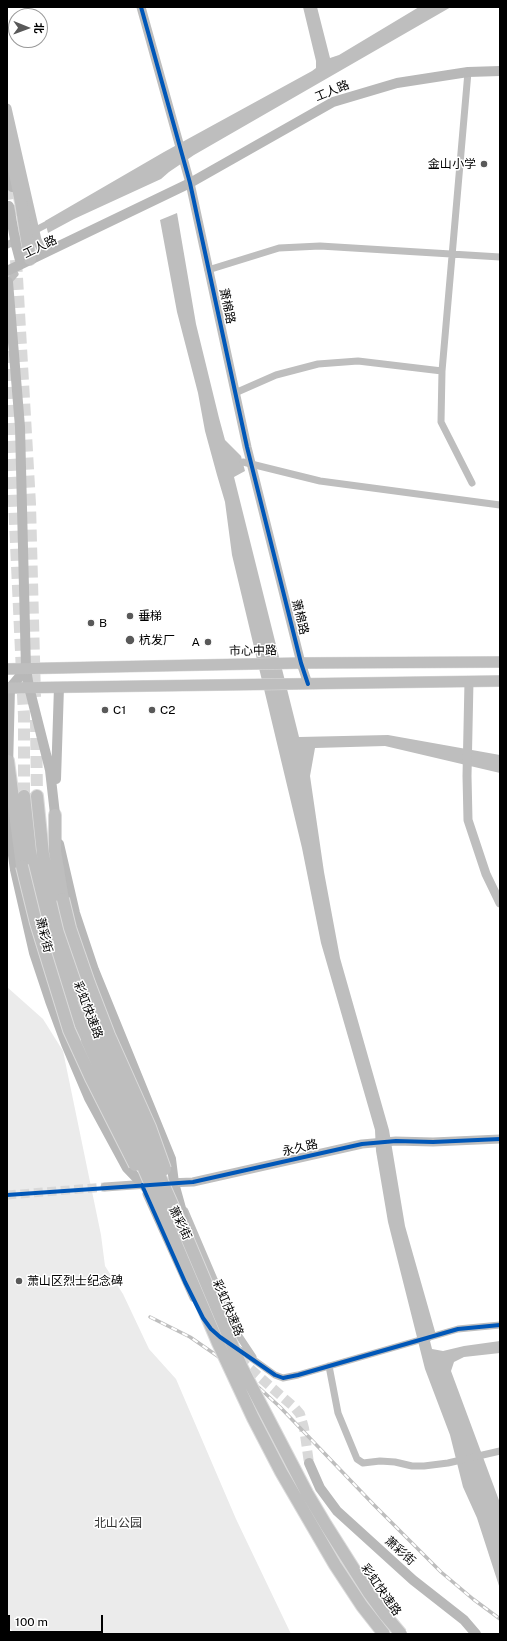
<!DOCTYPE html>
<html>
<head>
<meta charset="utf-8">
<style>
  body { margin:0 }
  #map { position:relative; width:507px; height:1641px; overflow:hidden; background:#fff; font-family:"Public Sans","Noto Sans SC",sans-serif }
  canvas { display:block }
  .frame { position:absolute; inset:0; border:8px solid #000; pointer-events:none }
  .north { position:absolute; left:8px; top:8px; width:40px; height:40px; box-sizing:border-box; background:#fff; border:1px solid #999; border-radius:50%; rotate:91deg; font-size:11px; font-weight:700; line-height:16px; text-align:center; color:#000 }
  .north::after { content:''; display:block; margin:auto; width:14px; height:18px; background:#595959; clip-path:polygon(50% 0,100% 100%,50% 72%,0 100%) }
  .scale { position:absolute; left:8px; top:1615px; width:95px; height:18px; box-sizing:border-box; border:2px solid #000; border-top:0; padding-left:5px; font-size:12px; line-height:14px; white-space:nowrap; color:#000; -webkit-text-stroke:3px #fff; paint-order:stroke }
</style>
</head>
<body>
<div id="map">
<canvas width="507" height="1641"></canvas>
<div class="frame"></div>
<div class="north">北</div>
<div class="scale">100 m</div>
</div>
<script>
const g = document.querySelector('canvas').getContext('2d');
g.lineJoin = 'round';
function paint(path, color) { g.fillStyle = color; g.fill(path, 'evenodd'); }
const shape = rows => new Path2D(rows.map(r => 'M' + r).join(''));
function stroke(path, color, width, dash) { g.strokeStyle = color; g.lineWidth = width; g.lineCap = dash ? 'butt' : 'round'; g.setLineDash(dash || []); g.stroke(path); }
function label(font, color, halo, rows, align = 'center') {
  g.font = font + ' "Public Sans","Noto Sans SC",sans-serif'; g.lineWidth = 3; g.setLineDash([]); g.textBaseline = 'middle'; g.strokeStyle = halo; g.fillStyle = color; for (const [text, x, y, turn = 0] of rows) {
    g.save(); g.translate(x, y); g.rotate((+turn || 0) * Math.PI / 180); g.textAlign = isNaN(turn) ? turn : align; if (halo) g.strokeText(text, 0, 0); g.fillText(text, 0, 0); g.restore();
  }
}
const green = shape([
  [7,987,43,1019,63,1051,101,1235,105,1266,123,1294,149,1349,176,1379,236,1519,291,1634,15,1634,7,1625]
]);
const water = shape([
  [303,7,317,7,330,58,339,55,419,7,451,7,194,155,169,172,161,179,74,219,48,233,45,221,164,152,312,71,316,68,316,61],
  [177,213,196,324,219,418,225,440,241,456,245,471,234,477,299,737,388,735,500,755,500,773,385,746,315,748,310,776,324,872,340,958,389,1130,405,1226,436,1335,430,1341,432,1349,443,1351,464,1346,500,1341,500,1353,464,1357,454,1362,451,1371,500,1503,500,1589,477,1518,463,1487,450,1435,425,1369,388,1222,376,1151,375,1130,321,943,302,848,232,555,225,502,217,475,205,431,198,393,177,312,160,220]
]);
const canal = shape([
  [32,232,53,221],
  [7,245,19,239],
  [243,462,320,481,500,505]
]);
const tertiaryTunnel = shape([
  [7,1195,105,1187]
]);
const secondaryTunnel = shape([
  [239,1359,295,1408,300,1414,304,1428,309,1463]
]);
const trunkTunnel = shape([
  [7,188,12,216],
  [16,260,30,504,35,697],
  [7,351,24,716,24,796],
  [36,720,37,796]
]);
const minor = shape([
  [468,72,442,371,441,422,472,483],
  [208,270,279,248,320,246,500,257],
  [7,283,15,274],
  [235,393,276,375,318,364,358,361,442,371],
  [146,1194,193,1298],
  [185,1211,237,1333,253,1357],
  [216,1333,275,1375,283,1378,298,1375,458,1329,500,1325],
  [329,1366,338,1413,357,1459,363,1463,380,1461,395,1462,412,1466,424,1466,448,1463,500,1451]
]);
const tertiary = shape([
  [141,7,190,183,247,447,301,663,308,684],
  [7,108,37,240,43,253],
  [469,681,467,776,468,820,486,874,500,903],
  [168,1183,193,1182,362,1144,396,1141,433,1142,500,1139],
  [105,1187,148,1184]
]);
const secondary = shape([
  [7,165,12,187],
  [16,245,21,264],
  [7,271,190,183,333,102,397,83,468,72,500,71],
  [8,282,20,427,26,669,29,687,50,770,56,823],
  [8,769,10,688,26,669],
  [56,779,59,687],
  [9,807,10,833,15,870,34,953,50,1001,66,1044,89,1098,127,1168,151,1193,153,1199],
  [59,844,75,913,94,970,171,1159,174,1183,184,1219],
  [309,1463,320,1488,337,1511,413,1580,464,1620,476,1634]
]);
const primary = shape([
  [7,669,301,663,500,662],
  [7,688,500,681]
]);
const trunk = shape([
  [7,136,21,202,30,259],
  [8,761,22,866],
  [24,796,30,851,43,910,63,976,73,1006,87,1040],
  [37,796,43,854,54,907,69,960,98,1037],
  [55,815,55,851,63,899]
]);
const rail = shape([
  [150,1317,190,1337,245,1375,280,1407,374,1505,441,1572,473,1599,500,1619]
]);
const secondaryBridge = shape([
  [9,206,16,245]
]);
const trunkBridge = shape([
  [22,866,36,923,69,1030,91,1078,135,1165],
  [63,899,70,928,89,983,109,1035,150,1127,165,1169],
  [98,1037,188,1240,242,1368,257,1397,307,1493,326,1525,369,1593,385,1615,401,1634],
  [87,1040,128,1131,218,1343,253,1418,281,1472,335,1565,362,1606,384,1634]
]);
const cycleway = shape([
  [141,7,190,183,247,447,301,663,308,684],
  [142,1185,185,1282,203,1318,211,1329,220,1337,275,1375,283,1378,298,1375,458,1329,500,1325],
  [7,1195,193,1182,362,1144,396,1141,433,1142,500,1139]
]);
const markers = [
  [484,164,4,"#595959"],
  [130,616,4,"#595959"],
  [91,623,4,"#595959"],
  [130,640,5,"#595959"],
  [208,642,4,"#595959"],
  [105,710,4,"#595959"],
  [152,710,4,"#595959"],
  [19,1281,4,"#595959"]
];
const streetNames = [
  ["工人路",332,91,-22],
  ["工人路",40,247,-26],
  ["萧棉路",227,306,78],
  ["萧棉路",300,617,76],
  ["市心中路",253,651,-1],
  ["萧彩街",44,935,76],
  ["彩虹快速路",88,1010,69],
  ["永久路",300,1148,-13],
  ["萧彩街",180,1223,64],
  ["彩虹快速路",228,1308,67],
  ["萧彩街",400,1551,42],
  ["彩虹快速路",381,1590,55]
];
const poiNames = [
  ["金山小学",476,164,"right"],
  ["垂梯",138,616],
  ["B",99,623],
  ["杭发厂",139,640],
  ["A",200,642,"right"],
  ["C1",113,710],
  ["C2",160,710],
  ["萧山区烈士纪念碑",27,1281]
];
const parkNames = [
  ["北山公园",118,1523]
];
paint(green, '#ebebeb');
paint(water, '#bebebe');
stroke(canal, '#bebebe', 7);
stroke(tertiaryTunnel, '#d9d9d9', 9, [9, 4.5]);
stroke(secondaryTunnel, '#d9d9d9', 10, [10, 5]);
stroke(trunkTunnel, '#d9d9d9', 12, [12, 6]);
stroke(primary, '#dbdbdb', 12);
stroke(trunk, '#dbdbdb', 14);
stroke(minor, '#bebebe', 7);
stroke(tertiary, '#bebebe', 9);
stroke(secondary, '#b8b8b8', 10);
stroke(primary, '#bebebe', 11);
stroke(trunk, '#bebebe', 12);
stroke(rail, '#bebebe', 3.5);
stroke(rail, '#fff', 2, [6]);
stroke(trunkBridge, '#dbdbdb', 14, []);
stroke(secondaryBridge, '#b8b8b8', 10);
stroke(trunkBridge, '#bebebe', 12);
stroke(cycleway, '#0057b8', 4);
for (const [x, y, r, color] of markers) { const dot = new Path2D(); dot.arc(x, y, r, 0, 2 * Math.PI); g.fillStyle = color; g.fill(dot); stroke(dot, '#fff', 1.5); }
label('12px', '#000', '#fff', streetNames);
label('12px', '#000', '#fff', poiNames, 'left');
label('12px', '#323232', '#fff', parkNames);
</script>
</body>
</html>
